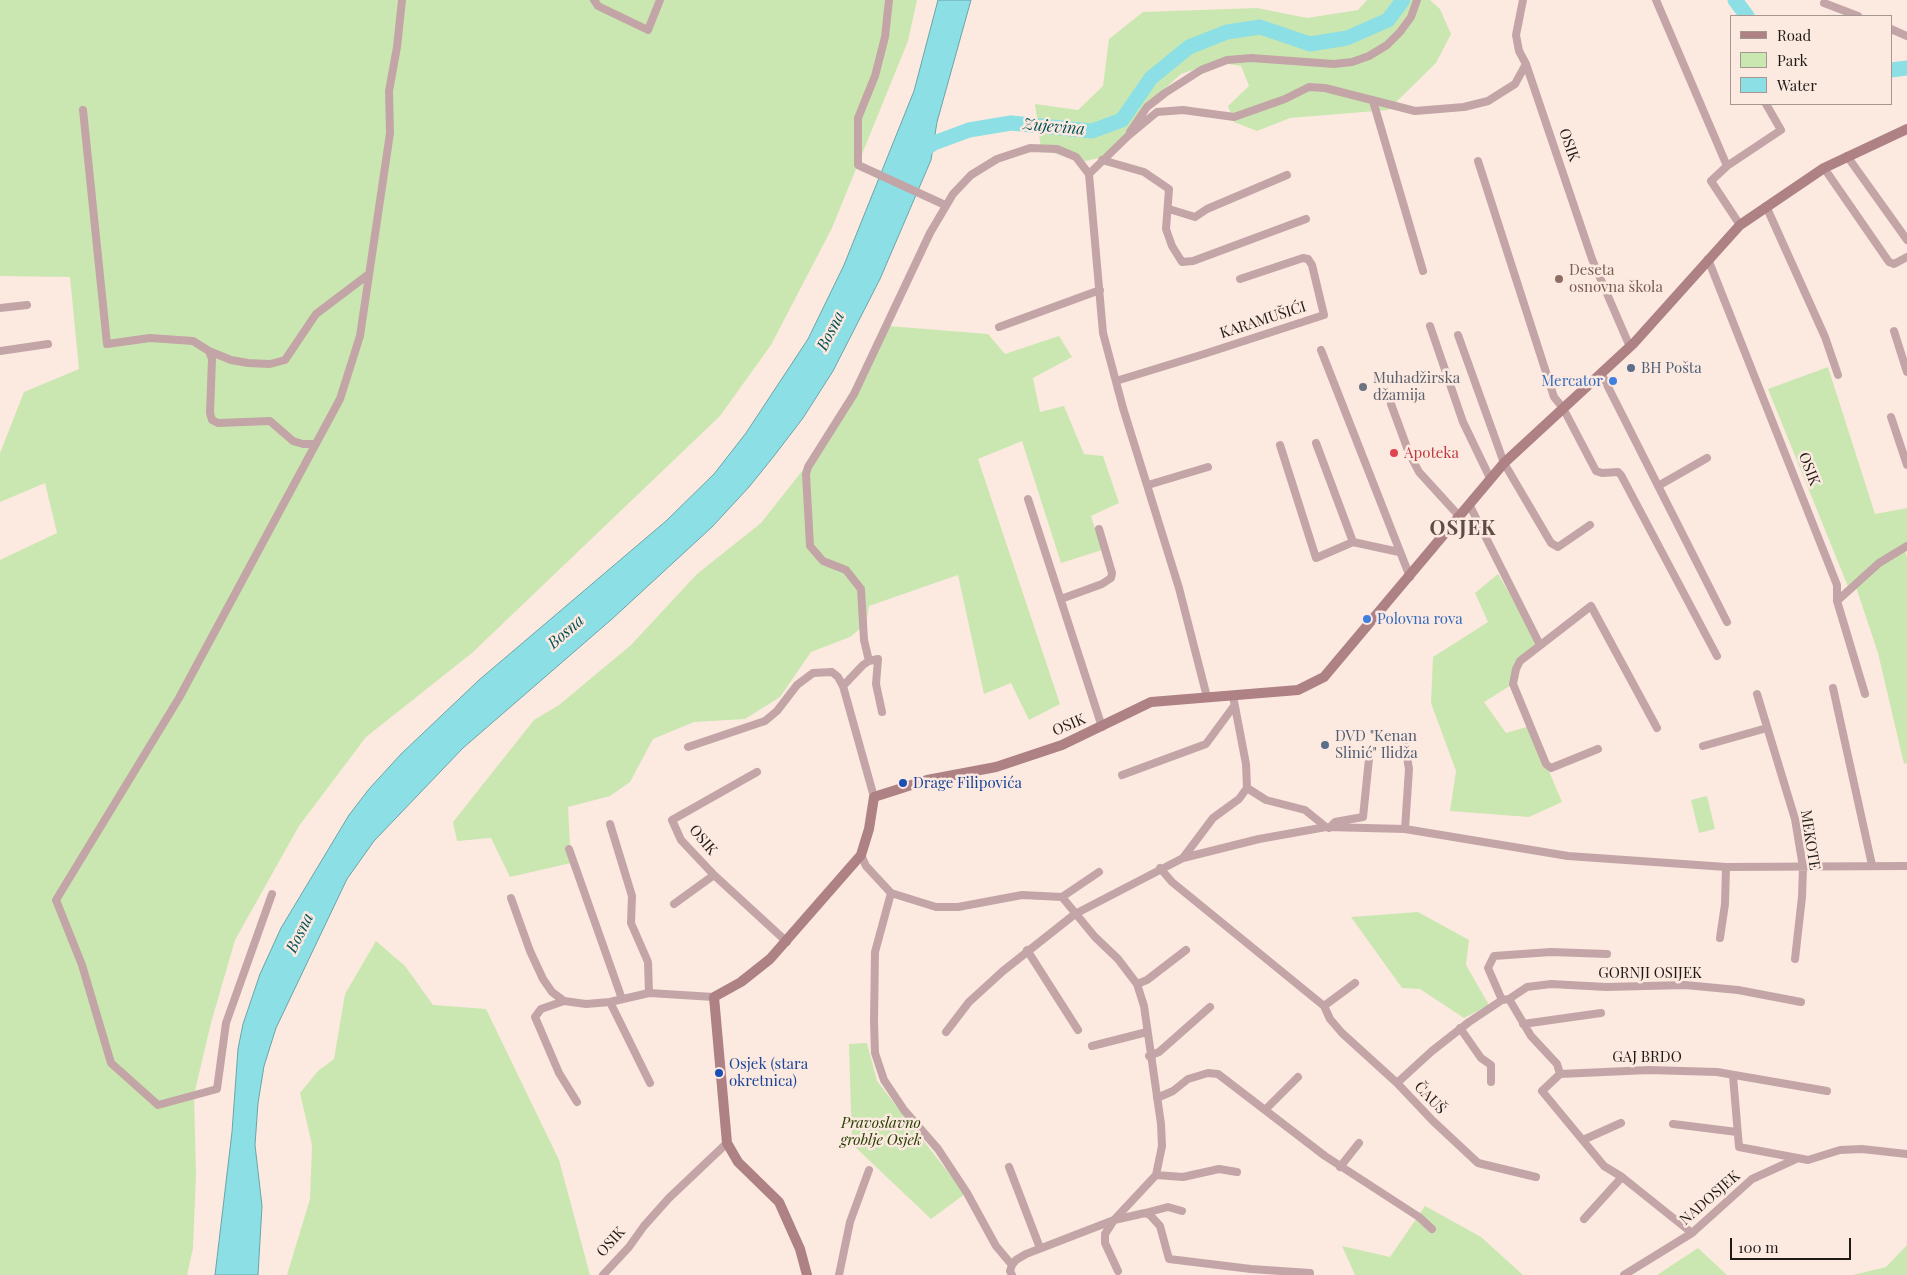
<!DOCTYPE html>
<html>
<head>
<meta charset="utf-8">
<style>
  body { margin:0 }
  #map { position:relative; width:1907px; height:1275px; overflow:hidden; background:#fce9e0; font-family:"Playfair Display",serif }
  canvas { display:block }
  .legend { position:absolute; left:1730px; top:15px; width:162px; height:90px; box-sizing:border-box; background:#fce9e0; border:1px solid #a49690; margin:0; padding:6px 9px; list-style:none; font-size:15px; color:#201a17 }
  .legend li { display:flex; align-items:center; gap:10px; height:25px }
  .legend b { width:25px; border:1px solid #a49690 }
  .scale { position:absolute; left:1730px; top:1238px; width:121px; height:22px; box-sizing:border-box; border:2px solid #201a17; border-top:0; padding-left:6px; font-size:15px; line-height:18px; white-space:nowrap; color:#201a17; -webkit-text-stroke:4px #fce9e0; paint-order:stroke }
</style>
</head>
<body>
<div id="map">
<canvas width="1907" height="1275"></canvas>
<ul class="legend">
<li><b style="height:6px;background:#ae8185"></b>Road</li>
<li><b style="height:14px;background:#cbe7b1"></b>Park</li>
<li><b style="height:14px;background:#8bdfe5"></b>Water</li>
</ul>
<div class="scale">100 m</div>
</div>
<script>
const g = document.querySelector('canvas').getContext('2d');
g.lineJoin = 'round';
function paint(path, color) { g.fillStyle = color; g.fill(path, 'evenodd'); }
const shape = rows => new Path2D(rows.map(r => 'M' + r).join(''));
function stroke(path, color, width, dash) { g.strokeStyle = color; g.lineWidth = width; g.lineCap = dash ? 'butt' : 'round'; g.setLineDash(dash || []); g.stroke(path); }
function label(font, color, halo, rows, align = 'center') {
  g.font = font + ' "Playfair Display",serif'; g.lineWidth = 5; g.setLineDash([]); g.textBaseline = 'middle'; g.strokeStyle = halo; g.fillStyle = color; for (const [text, x, y, turn = 0] of rows) {
    g.save(); g.translate(x, y); g.rotate((+turn || 0) * Math.PI / 180); g.textAlign = isNaN(turn) ? turn : align; if (halo) g.strokeText(text, 0, 0); g.fillText(text, 0, 0); g.restore();
  }
}
const green = shape([
  [0,0,917,0,908,41,832,228,771,345,720,416,472,653,366,737,299,826,235,940,211,1023,194,1095,196,1174,193,1248,187,1275,0,1275,0,560,57,533,45,483,0,502,0,453,24,392,79,369,70,277,0,276],
  [1367,0,1430,0,1440,9,1451,34,1436,63,1388,110,1290,118,1257,131,1234,122,1228,106,1249,86,1241,66,1216,62,1181,74,1147,105,1133,135,1108,156,1081,162,1041,149,1035,104,1078,110,1103,86,1109,39,1143,12,1257,8,1307,18,1358,10],
  [888,326,988,334,1005,354,1059,336,1072,357,1033,378,1040,412,1064,406,1084,454,1103,456,1119,503,1091,516,1102,550,1061,563,1022,441,978,459,1060,704,1029,720,1011,683,984,694,958,575,869,606,866,624,850,637,811,652,780,697,745,719,694,722,653,739,630,782,610,796,568,807,571,863,510,877,491,838,457,841,453,822,534,720,559,705,631,645,697,574,761,523,806,466,857,393],
  [1828,367,1875,514,1907,508,1907,546,1904,547,1907,557,1907,763,1904,764,1878,653,1855,584,1849,589,1768,389],
  [1498,574,1540,645,1520,661,1513,684,1484,702,1506,733,1530,726,1562,802,1529,817,1450,811,1456,771,1431,703,1433,657,1488,622,1475,593],
  [1707,796,1715,829,1699,833,1691,800],
  [1418,912,1469,940,1466,965,1489,1005,1464,1018,1420,989,1402,988,1351,917],
  [376,941,405,966,433,1005,486,1009,559,1160,590,1275,287,1275,310,1199,312,1145,300,1093,318,1071,334,1059,345,994],
  [867,1043,877,1081,965,1194,931,1219,852,1144,849,1044],
  [1425,1206,1481,1237,1523,1275,1355,1275,1342,1246,1390,1257],
  [1907,1245,1907,1275,1853,1275,1886,1267],
  [1698,1248,1727,1275,1657,1275]
]);
const water = shape([
  [938,0,971,0,937,122,931,160,880,279,833,371,803,418,774,456,749,487,712,527,612,619,463,748,374,841,347,879,276,1028,264,1066,258,1103,255,1145,262,1206,258,1275,215,1275,232,1132,238,1049,243,1024,260,974,281,928,349,815,369,789,401,754,479,680,666,521,714,474,746,433,808,339,844,265,914,91,938,0]
]);
const river = shape([
  [1735,0,1747,16],
  [1891,70,1907,68],
  [919,153,934,143,969,130,1011,123,1092,131,1122,120,1151,78,1189,47,1227,32,1260,27,1310,44,1347,38,1388,20,1403,0]
]);
const street = shape([
  [594,0,598,6,648,30,660,0],
  [889,0,885,37,875,76,858,118,858,165,945,205],
  [1656,0,1727,166,1711,181,1740,225],
  [1824,3,1858,16],
  [1891,29,1907,36],
  [1526,64,1592,259,1630,347],
  [1373,101,1423,271],
  [83,110,107,344,150,338,193,341,209,351,212,359,210,413,212,420,218,423,270,421,293,441,303,444,315,444],
  [1130,132,1147,107,1165,93,1201,70,1227,60,1251,58,1334,64,1352,62,1369,56,1387,45,1400,32,1411,17,1417,0],
  [1847,156,1907,240],
  [1102,160,1144,172,1169,189,1166,229,1172,246,1182,262,1193,261,1306,219],
  [1478,161,1554,397,1563,408,1596,471,1602,473,1618,472,1621,475,1717,656],
  [1727,166,1781,130,1766,104],
  [1824,168,1889,262,1894,264,1907,257],
  [1089,174,1128,136,1157,112,1183,110,1234,117,1285,99,1309,87,1325,88,1415,111,1464,107,1488,101,1515,84,1526,64,1519,51,1516,35,1523,0],
  [1766,206,1825,337,1838,375],
  [1169,209,1195,217,1207,209,1287,175],
  [1708,259,1837,585,1837,601,1865,694],
  [0,308,27,305],
  [1430,326,1463,422,1490,478],
  [999,327,1100,290],
  [1894,331,1907,372],
  [1458,335,1504,463,1551,543,1558,547,1590,525],
  [1321,350,1410,577],
  [0,351,48,344],
  [209,351,231,360,248,363,270,364,285,360,316,314,369,274],
  [1601,373,1727,622],
  [1116,381,1204,354,1324,315,1312,265,1308,259,1303,258,1240,279],
  [1391,404,1409,453,1419,472,1460,517],
  [1891,417,1907,465],
  [1316,443,1353,542],
  [1280,445,1316,558,1353,542,1399,552],
  [1148,485,1208,467],
  [1658,486,1707,458],
  [1028,499,1102,727],
  [1470,506,1540,645],
  [1061,599,1102,584,1111,578,1112,573,1099,529],
  [1837,601,1879,563,1907,546],
  [869,661,864,640,861,589,846,570,823,561,810,546,806,474,808,467,854,394,930,233,953,194,971,175,997,159,1030,148,1057,149,1076,157,1089,174,1103,333,1123,408,1179,588,1207,697],
  [843,686,863,665,869,661,878,659,876,684,882,712],
  [1833,688,1872,865],
  [1757,694,1795,819,1803,867,1802,897,1795,959],
  [1233,696,1246,764,1247,788,1266,800,1305,810,1326,827],
  [1703,746,1767,728],
  [688,747,765,721,777,711,797,685,813,673,832,672,838,677,843,686,874,797],
  [1598,749,1551,768,1546,764,1513,684,1516,669,1520,661,1591,606,1657,728],
  [757,772,672,820,681,840,714,875,787,942],
  [1122,775,1206,744,1234,706],
  [610,824,632,896,631,923,648,962,649,993],
  [1329,828,1335,822,1363,817,1370,749],
  [1405,829,1409,769,1405,745],
  [569,849,622,999],
  [861,855,866,866,891,893,936,907,958,907,1022,895,1062,897,1095,937,1118,959,1137,984,1144,1006,1161,1124,1162,1146,1156,1175,1114,1220,1026,1254,1016,1260,1012,1265,1010,1271,1012,1275],
  [1183,858,1213,818,1239,799,1247,788],
  [1160,868,1172,882,1324,1006,1330,1019,1342,1033,1397,1083,1433,1121,1478,1163,1536,1177],
  [891,893,875,952,874,1022,875,1053,884,1080,904,1110,938,1149,967,1193,996,1246,1012,1265],
  [272,894,226,1023,217,1089,158,1105,111,1063,82,965,56,900,179,698,340,399,360,336,390,133,389,91,397,47,402,0],
  [1062,897,1099,872],
  [511,898,530,951,543,979,552,992,564,1001,586,1004,610,1002,649,993,714,997],
  [674,904,714,875],
  [1720,938,1725,904,1726,867],
  [1027,950,1078,1030],
  [1137,984,1147,980,1186,950],
  [1509,999,1531,1036,1557,1064,1560,1074],
  [1502,1000,1488,968,1494,956,1551,952,1607,954],
  [564,1001,541,1009,535,1017,559,1073,577,1102],
  [610,1002,650,1083],
  [1324,1006,1355,983],
  [1523,1024,1601,1013],
  [1460,1028,1481,1058,1491,1065,1491,1082],
  [946,1032,969,1002,1003,971,1075,914,1183,858,1259,839,1326,827,1405,829,1568,856,1726,867,1907,866],
  [1092,1046,1147,1032],
  [1149,1056,1159,1052,1210,1007],
  [1733,1076,1739,1147,1808,1160,1840,1150,1862,1149,1907,1154],
  [1397,1083,1432,1051,1469,1022,1502,1000,1509,999,1527,987,1551,984,1606,987,1685,985,1738,990,1801,1002],
  [1157,1098,1173,1091,1188,1079,1208,1073,1218,1074,1325,1156,1419,1217,1432,1229],
  [1266,1109,1298,1077],
  [1673,1124,1737,1132],
  [1583,1140,1621,1123],
  [1009,1167,1040,1248],
  [1340,1167,1359,1143],
  [1156,1175,1183,1177,1219,1169,1237,1172],
  [1145,1213,1168,1207,1182,1211],
  [1584,1219,1622,1177],
  [1692,1233,1622,1177,1604,1166,1542,1091,1560,1074,1649,1070,1717,1072,1827,1091],
  [1118,1271,1105,1243,1105,1234,1114,1220,1145,1213,1150,1215,1160,1226,1169,1259,1251,1269,1310,1273],
  [603,1275,629,1247,644,1226,669,1198,727,1143],
  [839,1275,850,1222,869,1170],
  [1624,1275,1692,1233,1752,1179,1796,1159]
]);
const secondary = shape([
  [807,1275,800,1249,779,1202,738,1162,727,1143,714,997,741,982,770,959,861,855,869,829,874,797,927,780,996,767,1062,745,1151,702,1298,690,1324,677,1504,463,1634,343,1740,225,1824,168,1907,129]
]);
const markers = [
  [1559,279,5,"#8d6e63"],
  [1631,368,5,"#5c6f8a"],
  [1613,381,5,"#3f7fe0"],
  [1363,387,5,"#6b7280"],
  [1394,453,5,"#e0444e"],
  [1367,619,5,"#3f7fe0"],
  [1325,745,5,"#5c6f8a"],
  [903,783,5,"#1a4fb4"],
  [719,1073,5,"#1a4fb4"]
];
const streetNames = [
  ["OSIK",1569,145,71],
  ["KARAMUŠIĆI",1263,320,-18],
  ["OSIK",1809,469,69],
  ["OSIK",1069,725,-23],
  ["OSIK",703,840,50],
  ["MEKOTE",1810,840,81],
  ["GORNJI OSIJEK",1650,973],
  ["GAJ BRDO",1647,1057],
  ["ČAUŠ",1430,1098,46],
  ["NADOSJEK",1710,1198,-41],
  ["OSIK",611,1242,-48]
];
const educationNames = [
  ["Deseta",1569,270],
  ["osnovna škola",1569,287]
];
const serviceNames = [
  ["BH Pošta",1641,368],
  ["DVD \"Kenan",1335,736],
  ["Slinić\" Ilidža",1335,753]
];
const worshipNames = [
  ["Muhadžirska",1373,378],
  ["džamija",1373,395]
];
const shopNames = [
  ["Mercator",1603,381],
  ["Polovna rova",1377,619,"left"]
];
const healthNames = [
  ["Apoteka",1404,453]
];
const transitNames = [
  ["Drage Filipovića",913,783],
  ["Osjek (stara",729,1064],
  ["okretnica)",729,1081]
];
const parkNames = [
  ["Pravoslavno",881,1123],
  ["groblje Osjek",881,1140]
];
const waterNames = [
  ["Zujevina",1054,127,5],
  ["Bosna",831,331,-63],
  ["Bosna",566,632,-41],
  ["Bosna",300,933,-64]
];
const districtNames = [
  ["OSJEK",1463,529]
];
paint(green, '#cbe7b1');
paint(water, '#8bdfe5');
stroke(water, '#6ba4a7', 1);
stroke(river, '#8bdfe5', 15);
stroke(street, '#c4a5a7', 8);
stroke(secondary, '#ae8185', 10);
for (const [x, y, r, color] of markers) { const dot = new Path2D(); dot.arc(x, y, r, 0, 2 * Math.PI); g.fillStyle = color; g.fill(dot); stroke(dot, '#fce9e0', 2); }
label('15px', '#201a17', '#fce9e0', streetNames);
label('15px', '#785e54', '#fce9e0', educationNames, 'left');
label('15px', '#4e5e75', '#fce9e0', serviceNames, 'left');
label('15px', '#5b616d', '#fce9e0', worshipNames, 'left');
label('15px', '#366cbe', '#fce9e0', shopNames, 'right');
label('15px', '#be3a42', '#fce9e0', healthNames, 'left');
label('15px', '#164399', '#fce9e0', transitNames, 'left');
label('italic 15px', '#263f00', '#fce9e0', parkNames);
label('italic 16px', '#015257', '#fce9e0', waterNames);
g.letterSpacing = '1px';
label('bold 20px', '#5d4d46', '#fce9e0', districtNames);
g.letterSpacing = '0px';
</script>
</body>
</html>
